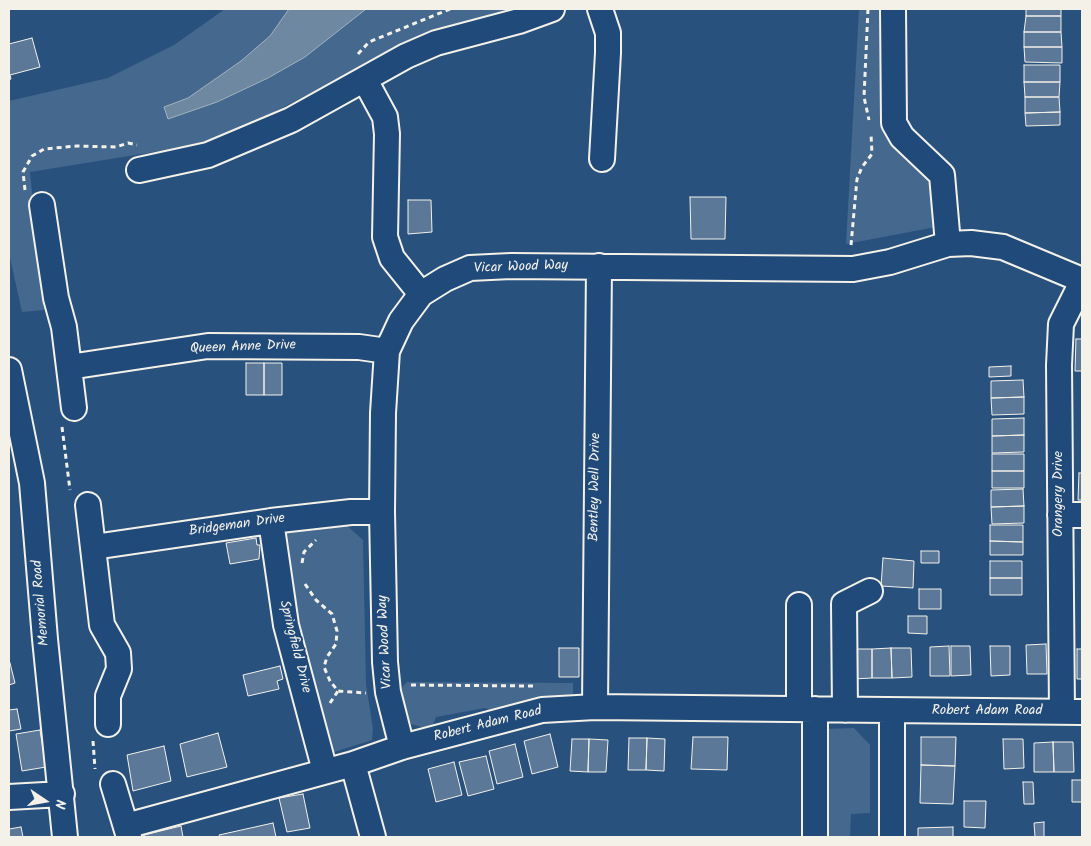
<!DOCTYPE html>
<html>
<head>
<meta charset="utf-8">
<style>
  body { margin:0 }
  #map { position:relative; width:1091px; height:846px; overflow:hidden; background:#28517e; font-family:Kalam,sans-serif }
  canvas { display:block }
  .frame { position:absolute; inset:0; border:10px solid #f4f1e8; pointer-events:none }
  .north { position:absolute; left:20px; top:776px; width:50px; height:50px; -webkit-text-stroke:4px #1f4a7a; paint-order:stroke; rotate:102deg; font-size:14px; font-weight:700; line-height:20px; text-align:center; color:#f4f1e8 }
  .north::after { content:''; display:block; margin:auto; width:18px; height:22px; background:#f4f1e8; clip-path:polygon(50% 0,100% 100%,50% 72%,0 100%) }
</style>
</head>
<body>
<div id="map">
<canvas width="1091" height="846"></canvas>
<div class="frame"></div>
<div class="north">N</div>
</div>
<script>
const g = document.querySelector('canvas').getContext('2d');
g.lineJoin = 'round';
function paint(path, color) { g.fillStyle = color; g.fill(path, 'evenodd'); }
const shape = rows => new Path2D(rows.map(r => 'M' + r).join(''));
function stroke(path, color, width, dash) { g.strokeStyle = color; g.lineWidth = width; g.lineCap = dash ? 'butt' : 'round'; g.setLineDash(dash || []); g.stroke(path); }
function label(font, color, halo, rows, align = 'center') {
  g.font = font + ' Kalam,sans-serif'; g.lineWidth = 4; g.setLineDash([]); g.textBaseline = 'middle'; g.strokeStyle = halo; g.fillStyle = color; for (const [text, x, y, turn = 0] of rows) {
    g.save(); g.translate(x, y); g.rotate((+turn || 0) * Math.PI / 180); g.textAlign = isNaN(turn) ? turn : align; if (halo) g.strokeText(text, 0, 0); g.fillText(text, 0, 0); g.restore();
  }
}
const green = shape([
  [225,9,289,9,270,36,241,61,188,98,164,107,168,119,217,102,268,78,305,57,366,9,525,9,409,42,216,142,30,172,44,310,22,312,9,253,9,101,108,78,174,45],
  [859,9,888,9,887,135,933,179,936,227,846,244],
  [346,525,363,540,366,684,373,729,372,740,328,754,277,533],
  [407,682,573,683,573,694,544,698,493,711,485,708,436,717,431,730,411,724,404,715,398,692],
  [854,728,870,745,870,813,851,814,850,837,826,837,825,729]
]);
const water = shape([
  [289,9,366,9,305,57,268,78,217,102,168,119,164,107,188,98,241,61,270,36,289,9]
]);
const building = shape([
  [1026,9,1061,9,1061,16,1026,16,1026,9],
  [1026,16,1061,16,1061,32,1024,32,1026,16],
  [1024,32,1061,32,1062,47,1024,47,1024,32],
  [32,38,40,67,10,75,11,79,9,80,9,44,32,38],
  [1024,47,1062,47,1062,63,1025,62,1024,47],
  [1024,65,1060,65,1060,82,1024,82,1024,65],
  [1024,82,1060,82,1059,97,1025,97,1024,82],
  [1025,97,1059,97,1060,112,1025,113,1025,97],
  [1060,112,1060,125,1026,126,1025,113,1060,112],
  [690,197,726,197,725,239,691,239,690,197],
  [408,200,431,200,432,232,408,234,408,200],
  [1076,339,1082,339,1082,371,1075,371,1076,339],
  [246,363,264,363,264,395,246,395,246,363],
  [264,363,282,363,282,395,264,395,264,363],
  [1011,366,1011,376,989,377,989,367,1011,366],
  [1023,380,1024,397,991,398,991,381,1023,380],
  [1024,397,1024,414,992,415,991,398,1024,397],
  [1024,418,1024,435,992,436,992,419,1024,418],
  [1024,435,1024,452,992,453,992,436,1024,435],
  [992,454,1024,454,1024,471,992,471,992,454],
  [992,471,1024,471,1024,488,992,488,992,471],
  [1079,473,1082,473,1082,500,1078,500,1079,473],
  [1023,489,1024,506,991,507,991,490,1023,489],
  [1024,506,1024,523,992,524,991,507,1024,506],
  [990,525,1023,525,1023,542,990,541,990,525],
  [256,538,257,545,260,545,259,559,230,564,226,543,256,538],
  [990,541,1023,542,1023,555,990,555,990,541],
  [921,551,939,551,939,563,921,563,921,551],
  [883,558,914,561,913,588,881,586,883,558],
  [990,561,1022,561,1022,578,990,578,990,561],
  [990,578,1022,578,1022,595,990,595,990,578],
  [919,589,941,589,941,609,919,609,919,589],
  [908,616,927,616,927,634,908,633,908,616],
  [1046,644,1047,674,1027,674,1026,645,1046,644],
  [949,646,950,676,930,676,930,647,949,646],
  [951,646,970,646,971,675,951,676,951,646],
  [990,646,1010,646,1010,675,991,676,990,646],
  [559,648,579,648,579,677,559,677,559,648],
  [891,648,911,648,912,677,892,678,891,648],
  [891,648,892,678,872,678,872,649,891,648],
  [852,649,872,649,872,678,853,679,852,649],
  [1077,649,1082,649,1082,679,1077,679,1077,649],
  [10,663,15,683,9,685,9,664,10,663],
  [280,666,283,679,277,681,279,689,248,696,243,675,280,666],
  [17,709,21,729,9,731,9,710,17,709],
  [40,730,46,767,22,771,16,734,40,730],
  [218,733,227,767,187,777,180,744,218,733],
  [550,734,558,767,532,774,524,741,550,734],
  [693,737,728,737,727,770,691,769,693,737],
  [921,737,956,737,955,766,921,765,921,737],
  [629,738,647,738,646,770,628,770,629,738],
  [647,738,665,739,664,771,646,770,647,738],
  [572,739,589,739,588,772,570,771,572,739],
  [589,739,608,740,606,772,588,772,589,739],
  [1003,739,1023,739,1024,768,1004,769,1003,739],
  [1053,742,1054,772,1034,772,1034,743,1053,742],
  [1053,742,1073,742,1074,772,1054,772,1053,742],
  [515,744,523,777,497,784,489,751,515,744],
  [164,746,171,781,133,791,127,755,164,746],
  [486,756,494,789,468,796,459,762,486,756],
  [454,762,462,795,436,802,428,769,454,762],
  [921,765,955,766,953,804,920,803,921,765],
  [1072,780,1082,780,1082,802,1072,802,1072,780],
  [1023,782,1033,782,1034,804,1024,804,1023,782],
  [303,794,310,828,287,832,279,798,303,794],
  [964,801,986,801,985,828,964,827,964,801],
  [1044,822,1044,837,1035,837,1034,823,1044,822],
  [273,823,276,837,220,837,219,835,273,823],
  [181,826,183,837,144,837,144,835,181,826],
  [21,827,23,837,9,837,9,829,21,827],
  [953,827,953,837,918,837,918,828,953,827]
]);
const path = shape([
  [868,9,864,97,869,120],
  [358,54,369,42,450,9],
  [25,190,23,172,32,156,44,149,77,146,116,147,128,143,137,145],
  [851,245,857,179,862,167,872,154,871,134],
  [62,427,70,490],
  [302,563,304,552,316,540],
  [305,584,316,600,332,614,337,631,336,644,327,657,324,667,330,681,338,691,366,693],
  [411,685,534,686],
  [330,703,338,691],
  [93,741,95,769]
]);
const minor = shape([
  [600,9,608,33,608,53,602,159],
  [893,9,894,123,902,137,942,175,948,244],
  [365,80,385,117,387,134,385,237,392,258,421,294],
  [139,170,208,155,291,120,406,56,436,43,519,21,552,9],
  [42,205,56,298,64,327,74,408],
  [69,367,208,346,359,347,387,351],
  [9,370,32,483,45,639,65,837],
  [88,505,102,625,118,653,119,669,108,696,108,724],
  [1060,515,1082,515],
  [271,521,286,625,325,771],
  [94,547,271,521,351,512,382,512],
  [595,707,599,266],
  [799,709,799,605],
  [815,709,815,837],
  [845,710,844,604,870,591],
  [1062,712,1059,365,1061,324,1082,282],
  [402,747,388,692,385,662,382,512,383,413,387,351,401,321,421,294,445,279,470,268,511,266,853,269,890,262,948,244,971,243,1003,247,1082,280],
  [353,764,373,837],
  [113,784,129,837],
  [9,797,62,794],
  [126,826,353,764,402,747,542,710,595,707,1082,712],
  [892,837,892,711]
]);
const streetNames = [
  ["Vicar Wood Way",521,268,-2],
  ["Queen Anne Drive",243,348,-2],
  ["Bentley Well Drive",596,487,-89],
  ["Orangery Drive",1060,494,-90],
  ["Bridgeman Drive",237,526,-8],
  ["Memorial Road",42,603,-95],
  ["Vicar Wood Way",386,642,-93],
  ["Springfield Drive",294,647,76],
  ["Robert Adam Road",987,712],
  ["Robert Adam Road",488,725,-14]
];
paint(green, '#45688e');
paint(water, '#6e88a2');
stroke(water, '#a4b2be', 1);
paint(building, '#5b7899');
stroke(building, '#f4f1e8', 1);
stroke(minor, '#f4f1e8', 28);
stroke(path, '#f4f1e8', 3, [5, 4]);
stroke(minor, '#1f4a7a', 24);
label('14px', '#f4f1e8', '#1f4a7a', streetNames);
</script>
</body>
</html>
